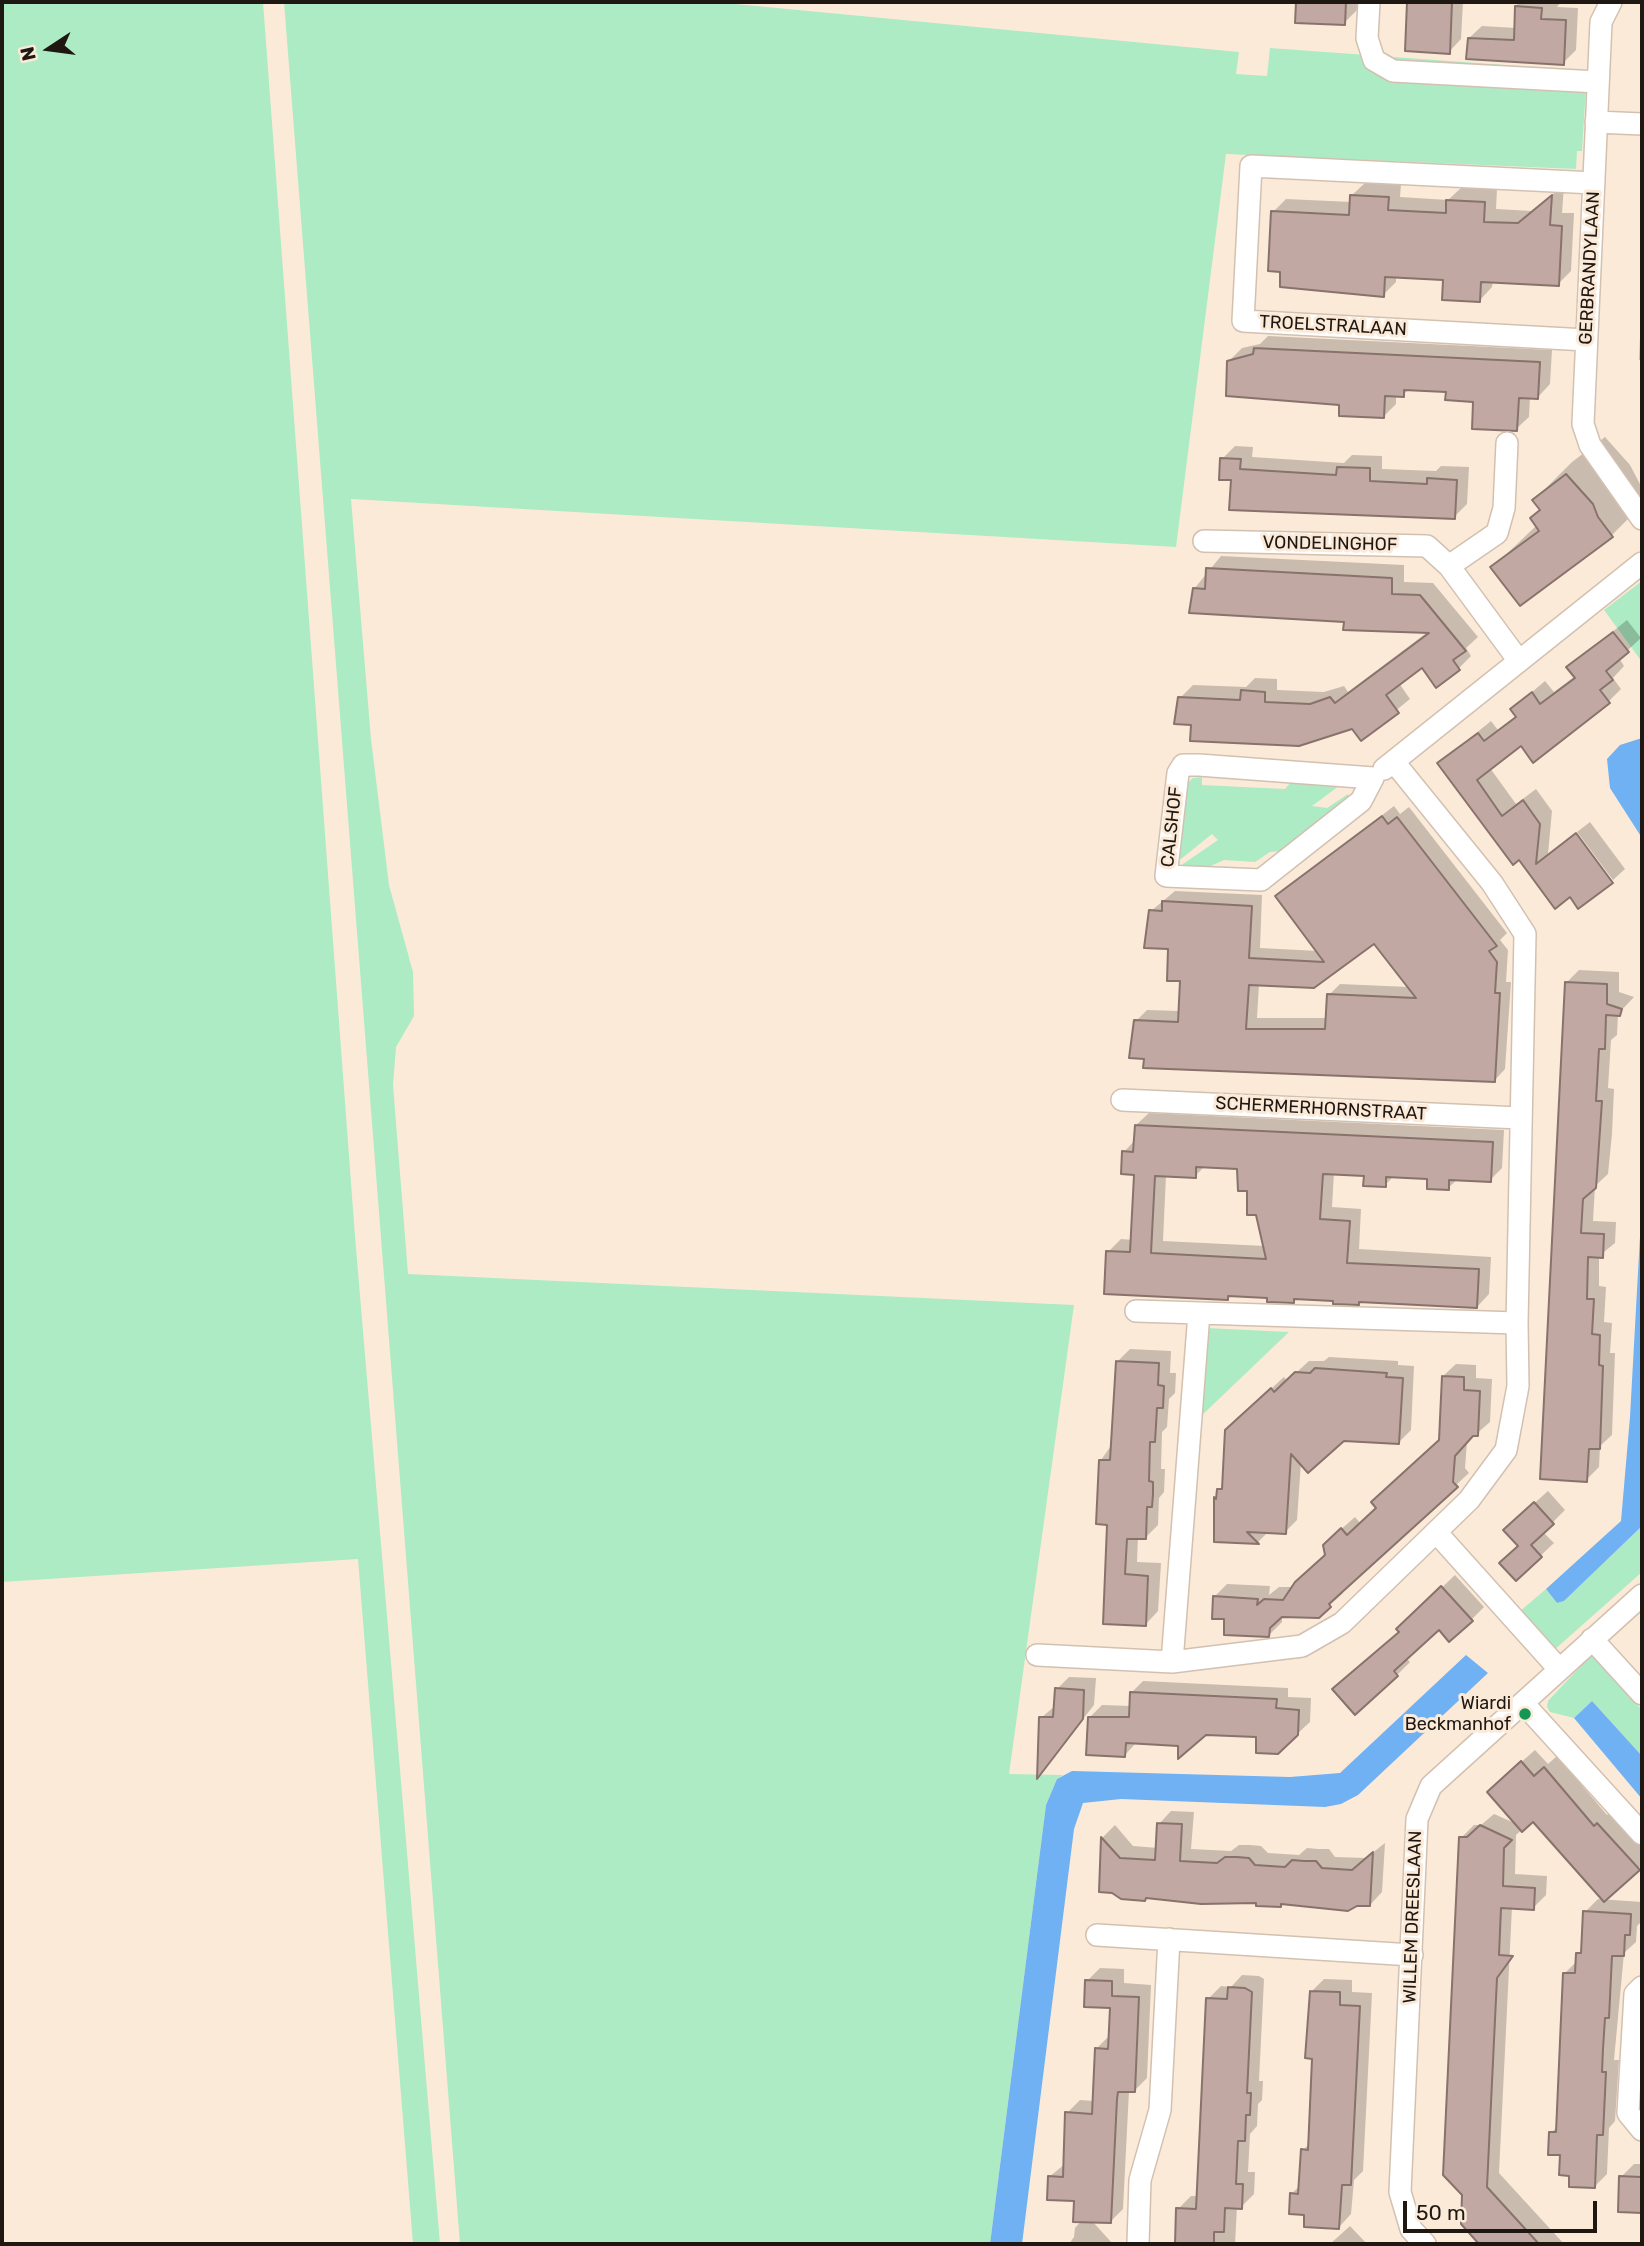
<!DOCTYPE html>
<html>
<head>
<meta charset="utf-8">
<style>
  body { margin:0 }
  #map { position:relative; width:1644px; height:2246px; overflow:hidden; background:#fcead9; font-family:Rubik,sans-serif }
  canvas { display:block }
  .frame { position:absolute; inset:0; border:4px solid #1e1712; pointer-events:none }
  .north { position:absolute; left:14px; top:14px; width:70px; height:70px; -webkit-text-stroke:5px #fcead9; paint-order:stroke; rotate:257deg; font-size:19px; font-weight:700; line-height:28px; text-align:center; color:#1e1712 }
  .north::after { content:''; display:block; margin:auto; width:24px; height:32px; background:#1e1712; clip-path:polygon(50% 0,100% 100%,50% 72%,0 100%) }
  .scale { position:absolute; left:1403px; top:2201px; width:194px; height:32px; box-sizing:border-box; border:4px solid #1e1712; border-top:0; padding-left:9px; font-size:21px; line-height:24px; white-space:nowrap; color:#1e1712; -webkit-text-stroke:5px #fcead9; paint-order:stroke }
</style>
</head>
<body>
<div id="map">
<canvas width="1644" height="2246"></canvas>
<div class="frame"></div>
<div class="north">N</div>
<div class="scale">50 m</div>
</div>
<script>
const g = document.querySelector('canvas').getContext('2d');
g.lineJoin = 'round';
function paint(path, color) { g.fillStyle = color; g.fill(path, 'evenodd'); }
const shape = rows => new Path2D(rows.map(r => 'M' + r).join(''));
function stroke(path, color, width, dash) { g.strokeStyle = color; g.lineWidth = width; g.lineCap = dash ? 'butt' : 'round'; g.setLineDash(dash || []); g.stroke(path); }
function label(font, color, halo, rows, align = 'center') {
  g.font = font + ' Rubik,sans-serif'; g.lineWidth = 6; g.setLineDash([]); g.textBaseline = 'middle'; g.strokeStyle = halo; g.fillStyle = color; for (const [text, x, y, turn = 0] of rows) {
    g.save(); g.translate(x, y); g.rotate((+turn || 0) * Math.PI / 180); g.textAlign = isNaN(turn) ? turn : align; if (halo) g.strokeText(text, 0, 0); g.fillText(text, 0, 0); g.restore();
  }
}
const green = shape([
  [2,2,263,2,355,1236,440,2244,413,2244,358,1559,2,1582],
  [284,2,714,2,1239,52,1236,74,1267,76,1270,48,1587,71,1582,151,1577,151,1576,169,1226,154,1176,547,351,499,371,739,389,885,413,972,414,1016,396,1047,393,1085,408,1274,1074,1305,1009,1774,1063,1775,1057,1779,1046,1805,990,2244,460,2244],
  [1642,581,1642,662,1604,610],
  [1202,777,1202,785,1285,789,1291,782,1339,786,1312,806,1327,808,1348,794,1348,804,1281,851,1270,852,1255,862,1224,860,1202,870,1180,866,1218,840,1212,834,1181,859,1177,858,1186,784,1193,778],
  [1206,1328,1289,1332,1198,1419],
  [1642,1526,1642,1572,1553,1651,1519,1612,1546,1589,1557,1603,1564,1601],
  [1592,1654,1642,1710,1642,1756,1592,1701,1574,1718,1550,1712,1547,1707,1548,1701]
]);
const water = shape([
  [1642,738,1642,838,1610,788,1607,759,1620,745],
  [1642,1200,1642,1526,1564,1601,1557,1603,1546,1589,1621,1521,1630,1417],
  [1466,1655,1488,1673,1358,1795,1341,1804,1325,1807,1121,1799,1083,1803,1074,1829,1022,2244,990,2244,1046,1805,1057,1779,1072,1771,1290,1777,1340,1773],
  [1592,1701,1642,1756,1642,1799,1574,1718]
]);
const shadow = shape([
  [1297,2,1357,2,1357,10,1344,23,1296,21],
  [1409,2,1463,2,1461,39,1449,52,1406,49],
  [1517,2,1561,2,1557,7,1578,8,1576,50,1563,63,1469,38,1482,26,1516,28],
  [1365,183,1401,184,1400,197,1448,200,1461,188,1497,189,1496,209,1532,211,1564,185,1562,213,1574,213,1571,271,1558,284,1493,281,1492,287,1480,300,1444,278,1396,276,1396,282,1383,295,1282,270,1273,212,1286,199,1352,202,1352,195],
  [1642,289,1642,395,1642,360,1639,360],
  [1268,336,1552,350,1550,384,1538,397,1530,396,1529,417,1516,429,1475,400,1447,391,1409,389,1403,395,1396,395,1396,404,1383,417,1229,361,1242,348,1260,344],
  [1605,437,1630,465,1642,488,1642,505,1611,536,1493,567,1537,525,1532,518,1541,509,1534,500,1572,462],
  [1235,446,1253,447,1252,457,1344,463,1352,455,1382,456,1382,469,1436,471,1441,466,1469,467,1467,504,1454,517,1233,479,1222,459],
  [1221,556,1404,565,1404,582,1433,583,1478,637,1466,648,1471,656,1459,668,1422,666,1399,683,1410,699,1362,738,1353,727,1193,723,1180,698,1193,685,1246,687,1255,678,1277,679,1277,690,1324,692,1344,686,1348,692,1429,631,1346,620,1194,589],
  [1627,620,1641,638,1619,658,1624,666,1613,678,1621,689,1608,702,1522,744,1490,768,1516,804,1536,789,1552,811,1548,854,1574,834,1611,882,1570,895,1520,858,1439,763,1491,721,1498,730,1517,715,1512,709,1545,681,1554,692,1575,676,1569,667],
  [1394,806,1400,814,1409,807,1507,933,1500,940,1508,950,1506,982,1511,982,1505,1069,1494,1081,1146,1057,1136,1021,1147,1010,1180,1011,1182,980,1151,911,1175,891,1262,895,1260,948,1318,951,1277,896],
  [1375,942,1409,987,1340,984,1329,995,1327,1018,1257,1018,1259,984,1314,986],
  [1590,822,1625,869,1613,880,1577,832],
  [1579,970,1619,972,1619,992,1634,997,1618,1014,1617,1035,1611,1040,1608,1088,1614,1089,1612,1134,1608,1174,1595,1186,1593,1221,1616,1222,1615,1243,1599,1256,1599,1286,1606,1287,1604,1322,1612,1323,1610,1353,1615,1353,1612,1435,1600,1446,1599,1467,1586,1480,1567,982],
  [1149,1113,1504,1130,1502,1168,1490,1180,1458,1179,1448,1188,1429,1177,1395,1175,1385,1185,1366,1174,1334,1172,1332,1207,1361,1209,1359,1249,1491,1257,1489,1294,1477,1307,1296,1298,1293,1301,1231,1294,1227,1299,1108,1252,1121,1239,1133,1240,1136,1173,1124,1152,1135,1140,1136,1125],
  [1205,1166,1239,1168,1257,1214,1265,1246,1163,1241,1166,1175,1195,1176],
  [1130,1349,1171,1351,1170,1373,1176,1373,1175,1393,1169,1399,1167,1427,1162,1432,1161,1469,1165,1469,1164,1492,1159,1498,1158,1525,1145,1538,1138,1537,1137,1562,1161,1563,1158,1611,1146,1624,1105,1622,1109,1523,1101,1460,1113,1443,1117,1362],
  [1329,1357,1398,1361,1398,1365,1414,1366,1411,1430,1399,1442,1343,1439,1301,1462,1297,1520,1285,1532,1269,1531,1258,1542,1216,1540,1216,1498,1224,1485,1239,1418,1284,1377,1287,1381,1309,1361,1324,1361],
  [1456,1364,1476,1365,1476,1378,1492,1379,1490,1422,1467,1442,1465,1468,1469,1473,1341,1591,1343,1593,1330,1605,1282,1615,1282,1622,1269,1635,1226,1618,1214,1597,1227,1584,1270,1586,1269,1595,1279,1587,1293,1587,1326,1555,1338,1532,1355,1517,1361,1524,1440,1439,1443,1376],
  [1548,1491,1565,1510,1543,1532,1554,1543,1516,1579,1519,1517],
  [1455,1575,1484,1607,1471,1620,1439,1628,1406,1658,1410,1662,1397,1675,1334,1689,1401,1631,1411,1617],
  [1069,1677,1096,1678,1094,1705,1039,1775,1041,1718,1056,1705,1057,1689],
  [1143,1681,1288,1688,1288,1697,1311,1698,1310,1722,1297,1734,1206,1733,1180,1744,1136,1743,1124,1756,1090,1717,1102,1705,1131,1706,1131,1693],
  [1535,1750,1548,1764,1557,1756,1607,1815,1611,1812,1642,1846,1642,1865,1605,1899,1533,1819,1516,1835,1515,1874,1547,1876,1546,1895,1533,1908,1512,1907,1499,2173,1564,2244,1482,2244,1463,2223,1461,1838,1474,1825,1481,1825,1494,1814,1519,1825,1502,1779],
  [1171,1811,1194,1812,1191,1849,1231,1851,1239,1845,1250,1845,1261,1846,1268,1853,1299,1855,1307,1848,1318,1849,1329,1849,1335,1857,1366,1858,1385,1843,1382,1892,1370,1905,1283,1903,1280,1906,1101,1891,1103,1837,1115,1825,1133,1846,1158,1848,1159,1824],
  [1598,1899,1642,1902,1642,1921,1637,1926,1636,1942,1624,1953,1614,2060,1619,2060,1615,2121,1609,2128,1607,2174,1594,2187,1570,2174,1551,2133,1558,2126,1565,1973,1577,1961,1578,1954,1583,1948,1585,1912],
  [1100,1968,1124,1969,1124,1983,1151,1985,1147,2078,1134,2091,1129,2091,1123,2209,1110,2222,1092,2221,1113,2244,1069,2244,1074,2237,1075,2228,1082,2220,1076,2200,1049,2177,1065,2164,1067,2113,1080,2100,1094,2101,1096,2049,1110,2035,1112,2007,1087,1981],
  [1242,1975,1259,1976,1264,1979,1259,2081,1263,2081,1262,2100,1258,2104,1257,2126,1250,2134,1248,2172,1255,2172,1254,2194,1241,2207,1237,2207,1235,2244,1176,2244,1178,2209,1191,2196,1198,2196,1208,1999,1221,1986,1231,1987],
  [1324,1979,1352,1980,1352,1992,1372,1993,1363,2171,1354,2180,1351,2214,1339,2227,1306,2213,1291,2194,1301,2185,1303,2150,1310,2143,1314,2057,1311,1992],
  [1634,2164,1642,2164,1642,2212,1620,2211,1621,2177],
  [1350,2226,1367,2244,1330,2244]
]);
const building = shape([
  [1296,2,1346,2,1345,25,1295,23,1296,2],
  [1407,2,1452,2,1450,54,1405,51,1407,2],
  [1515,6,1542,8,1541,19,1566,20,1564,65,1466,59,1468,38,1514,40,1515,6],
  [1350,195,1389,197,1388,210,1446,213,1446,200,1485,202,1484,222,1518,223,1552,195,1550,225,1562,226,1559,286,1481,282,1480,302,1442,300,1443,280,1385,277,1384,297,1280,287,1280,272,1268,271,1271,211,1349,215,1350,195],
  [1254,348,1540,362,1538,399,1519,398,1517,431,1472,429,1473,402,1445,400,1446,392,1404,390,1404,397,1385,396,1384,418,1339,416,1339,405,1226,396,1227,361,1253,354,1254,348],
  [1220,458,1241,459,1240,469,1336,475,1337,467,1370,468,1370,481,1427,484,1427,478,1457,480,1455,519,1229,510,1231,480,1219,480,1220,458],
  [1566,474,1593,504,1598,517,1613,537,1520,606,1490,567,1539,531,1530,518,1540,510,1532,500,1566,474],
  [1206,568,1392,578,1392,594,1420,595,1466,651,1453,660,1460,670,1436,688,1422,668,1386,695,1399,713,1361,741,1352,729,1299,746,1190,741,1191,725,1174,724,1178,697,1240,700,1241,690,1265,692,1265,702,1310,704,1330,697,1335,703,1429,633,1343,630,1344,622,1189,613,1193,588,1205,589,1206,568],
  [1613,632,1629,652,1606,671,1613,680,1600,690,1610,703,1533,763,1521,746,1477,780,1502,816,1523,800,1540,824,1536,864,1576,833,1613,883,1578,909,1570,897,1555,909,1519,860,1513,865,1437,763,1478,733,1484,741,1516,717,1510,709,1532,692,1540,704,1575,678,1566,667,1613,632],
  [1382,816,1388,824,1397,817,1497,946,1489,951,1497,962,1495,993,1500,993,1495,1082,1143,1068,1144,1059,1129,1058,1134,1020,1178,1022,1180,981,1167,981,1168,949,1144,948,1149,910,1162,911,1162,901,1252,906,1249,958,1324,962,1275,896,1382,816],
  [1374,944,1416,998,1327,994,1325,1029,1246,1029,1249,985,1314,988,1374,944],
  [1565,982,1607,984,1607,1004,1622,1009,1620,1016,1606,1015,1605,1049,1599,1049,1596,1101,1602,1101,1596,1188,1583,1199,1581,1233,1604,1234,1603,1258,1588,1257,1587,1299,1594,1299,1592,1334,1600,1335,1599,1365,1603,1366,1600,1449,1589,1449,1587,1482,1540,1479,1565,982],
  [1135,1125,1493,1142,1491,1182,1449,1180,1449,1190,1427,1189,1427,1179,1386,1177,1386,1187,1363,1186,1364,1176,1323,1174,1320,1219,1350,1221,1347,1263,1479,1269,1477,1308,1359,1302,1359,1305,1333,1304,1333,1301,1294,1299,1294,1303,1267,1302,1267,1298,1228,1296,1228,1300,1104,1294,1106,1251,1130,1252,1134,1175,1121,1174,1122,1151,1133,1152,1135,1125],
  [1196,1167,1237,1169,1238,1191,1247,1191,1247,1215,1256,1215,1266,1259,1151,1253,1155,1176,1196,1178,1196,1167],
  [1116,1361,1159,1363,1158,1385,1164,1386,1163,1408,1157,1408,1155,1442,1150,1442,1149,1481,1153,1482,1153,1494,1152,1507,1147,1507,1146,1539,1127,1539,1125,1574,1148,1576,1146,1626,1103,1624,1107,1525,1096,1524,1099,1460,1110,1460,1116,1361],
  [1315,1368,1387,1373,1386,1377,1403,1378,1399,1444,1344,1441,1308,1473,1291,1454,1286,1534,1247,1532,1259,1544,1214,1542,1214,1497,1216,1499,1217,1489,1222,1489,1225,1430,1271,1388,1274,1392,1295,1372,1310,1373,1315,1368],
  [1442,1376,1464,1377,1464,1390,1480,1391,1478,1436,1473,1436,1455,1456,1453,1482,1458,1487,1329,1604,1331,1607,1319,1618,1282,1617,1270,1628,1269,1637,1224,1635,1224,1619,1212,1619,1213,1596,1258,1599,1257,1605,1264,1599,1283,1600,1295,1582,1325,1555,1323,1545,1341,1528,1347,1535,1376,1508,1371,1502,1439,1440,1442,1376],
  [1534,1502,1554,1524,1531,1545,1542,1557,1516,1581,1499,1563,1518,1546,1503,1530,1534,1502],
  [1441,1586,1473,1621,1449,1642,1439,1630,1394,1671,1398,1676,1355,1715,1332,1689,1399,1632,1396,1629,1441,1586],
  [1055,1688,1084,1690,1083,1719,1037,1779,1039,1717,1053,1717,1055,1688],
  [1130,1692,1277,1699,1276,1708,1299,1710,1298,1735,1278,1754,1256,1753,1256,1737,1206,1735,1178,1759,1178,1746,1126,1743,1125,1757,1086,1755,1088,1717,1129,1717,1130,1692],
  [1521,1761,1534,1776,1544,1767,1594,1826,1597,1823,1640,1870,1604,1902,1533,1822,1522,1832,1487,1792,1521,1761],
  [1157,1823,1182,1824,1180,1861,1217,1863,1225,1857,1237,1857,1249,1858,1255,1865,1285,1867,1292,1860,1304,1861,1316,1861,1322,1868,1352,1870,1373,1852,1370,1906,1357,1906,1348,1911,1281,1904,1281,1907,1256,1906,1256,1903,1201,1904,1146,1898,1145,1901,1121,1899,1112,1893,1099,1892,1101,1837,1120,1858,1155,1860,1157,1823],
  [1480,1825,1512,1840,1504,1848,1503,1886,1535,1888,1534,1910,1501,1908,1499,1955,1513,1956,1497,1978,1487,2187,1539,2244,1479,2244,1461,2224,1462,2195,1443,2175,1459,1837,1467,1837,1480,1825],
  [1583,1911,1631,1914,1630,1935,1625,1935,1624,1956,1612,1956,1609,2018,1605,2018,1603,2049,1602,2072,1606,2072,1603,2135,1597,2135,1595,2188,1569,2187,1569,2176,1559,2175,1560,2155,1548,2155,1549,2132,1556,2132,1563,1973,1575,1973,1576,1953,1581,1953,1583,1911],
  [1085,1980,1112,1981,1112,1996,1139,1997,1135,2092,1118,2092,1117,2099,1111,2223,1073,2222,1074,2201,1047,2200,1048,2176,1063,2177,1065,2112,1092,2114,1095,2048,1108,2049,1110,2008,1084,2007,1085,1980],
  [1228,1987,1245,1988,1252,1992,1247,2093,1251,2093,1250,2115,1246,2115,1245,2141,1238,2141,1237,2163,1236,2184,1243,2184,1242,2209,1225,2208,1224,2232,1214,2232,1214,2244,1175,2244,1176,2208,1196,2209,1206,1998,1227,1999,1228,1987],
  [1310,1991,1340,1992,1340,2005,1360,2006,1351,2185,1342,2185,1339,2229,1304,2227,1304,2215,1289,2214,1290,2193,1298,2194,1301,2149,1308,2150,1312,2059,1305,2058,1310,1991],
  [1619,2176,1641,2177,1642,2213,1618,2212,1619,2176]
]);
const minor = shape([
  [1369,2,1367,38,1374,60,1393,71,1598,82],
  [1611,2,1601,22,1583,424,1590,445,1642,519],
  [1596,122,1642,124],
  [1586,340,1243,321,1251,166,1594,183],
  [1204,541,1427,546,1449,566,1519,661],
  [1449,566,1497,533,1504,508,1507,443],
  [1394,762,1492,883,1525,934,1517,1323],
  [1183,765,1199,765,1373,778,1361,801,1261,880,1166,876,1178,773,1183,765],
  [1384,769,1642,563],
  [1122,1100,1520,1118],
  [1436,1532,1559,1669],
  [1592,1639,1642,1694],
  [1037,1655,1172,1662,1302,1646,1342,1623,1436,1532,1469,1500,1506,1450,1518,1386,1517,1323,1136,1311],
  [1172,1662,1199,1313],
  [1523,1703,1642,1834],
  [1097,1935,1412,1955],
  [1642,1987,1635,1994,1628,2113,1642,2130],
  [1138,2244,1140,2180,1160,2110,1169,1939],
  [1425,2244,1411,2229,1400,2192,1417,1819,1431,1786,1642,1595]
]);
const markers = [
  [1525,1714,7,"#169654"]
];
const streetNames = [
  ["GERBRANDYLAAN",1590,268,-87],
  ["TROELSTRALAAN",1333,326,3],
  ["VONDELINGHOF",1330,544,1],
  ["CALSHOF",1172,827,-84],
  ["SCHERMERHORNSTRAAT",1321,1109,3],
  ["WILLEM DREESLAAN",1413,1917,-88]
];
const poiNames = [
  ["Wiardi",1511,1704],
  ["Beckmanhof",1511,1725]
];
paint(green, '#adebc4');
paint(water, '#6fb1f3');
paint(shadow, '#0003');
paint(building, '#c1a8a2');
stroke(building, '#88726c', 2);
stroke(minor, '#d2c1b1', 24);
stroke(minor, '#fff', 21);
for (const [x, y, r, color] of markers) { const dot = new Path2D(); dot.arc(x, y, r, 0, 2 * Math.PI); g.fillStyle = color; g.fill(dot); stroke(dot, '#fcead9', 2.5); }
label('18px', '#1e1712', '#fcead9', streetNames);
label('18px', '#1e1712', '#fcead9', poiNames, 'right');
</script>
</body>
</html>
